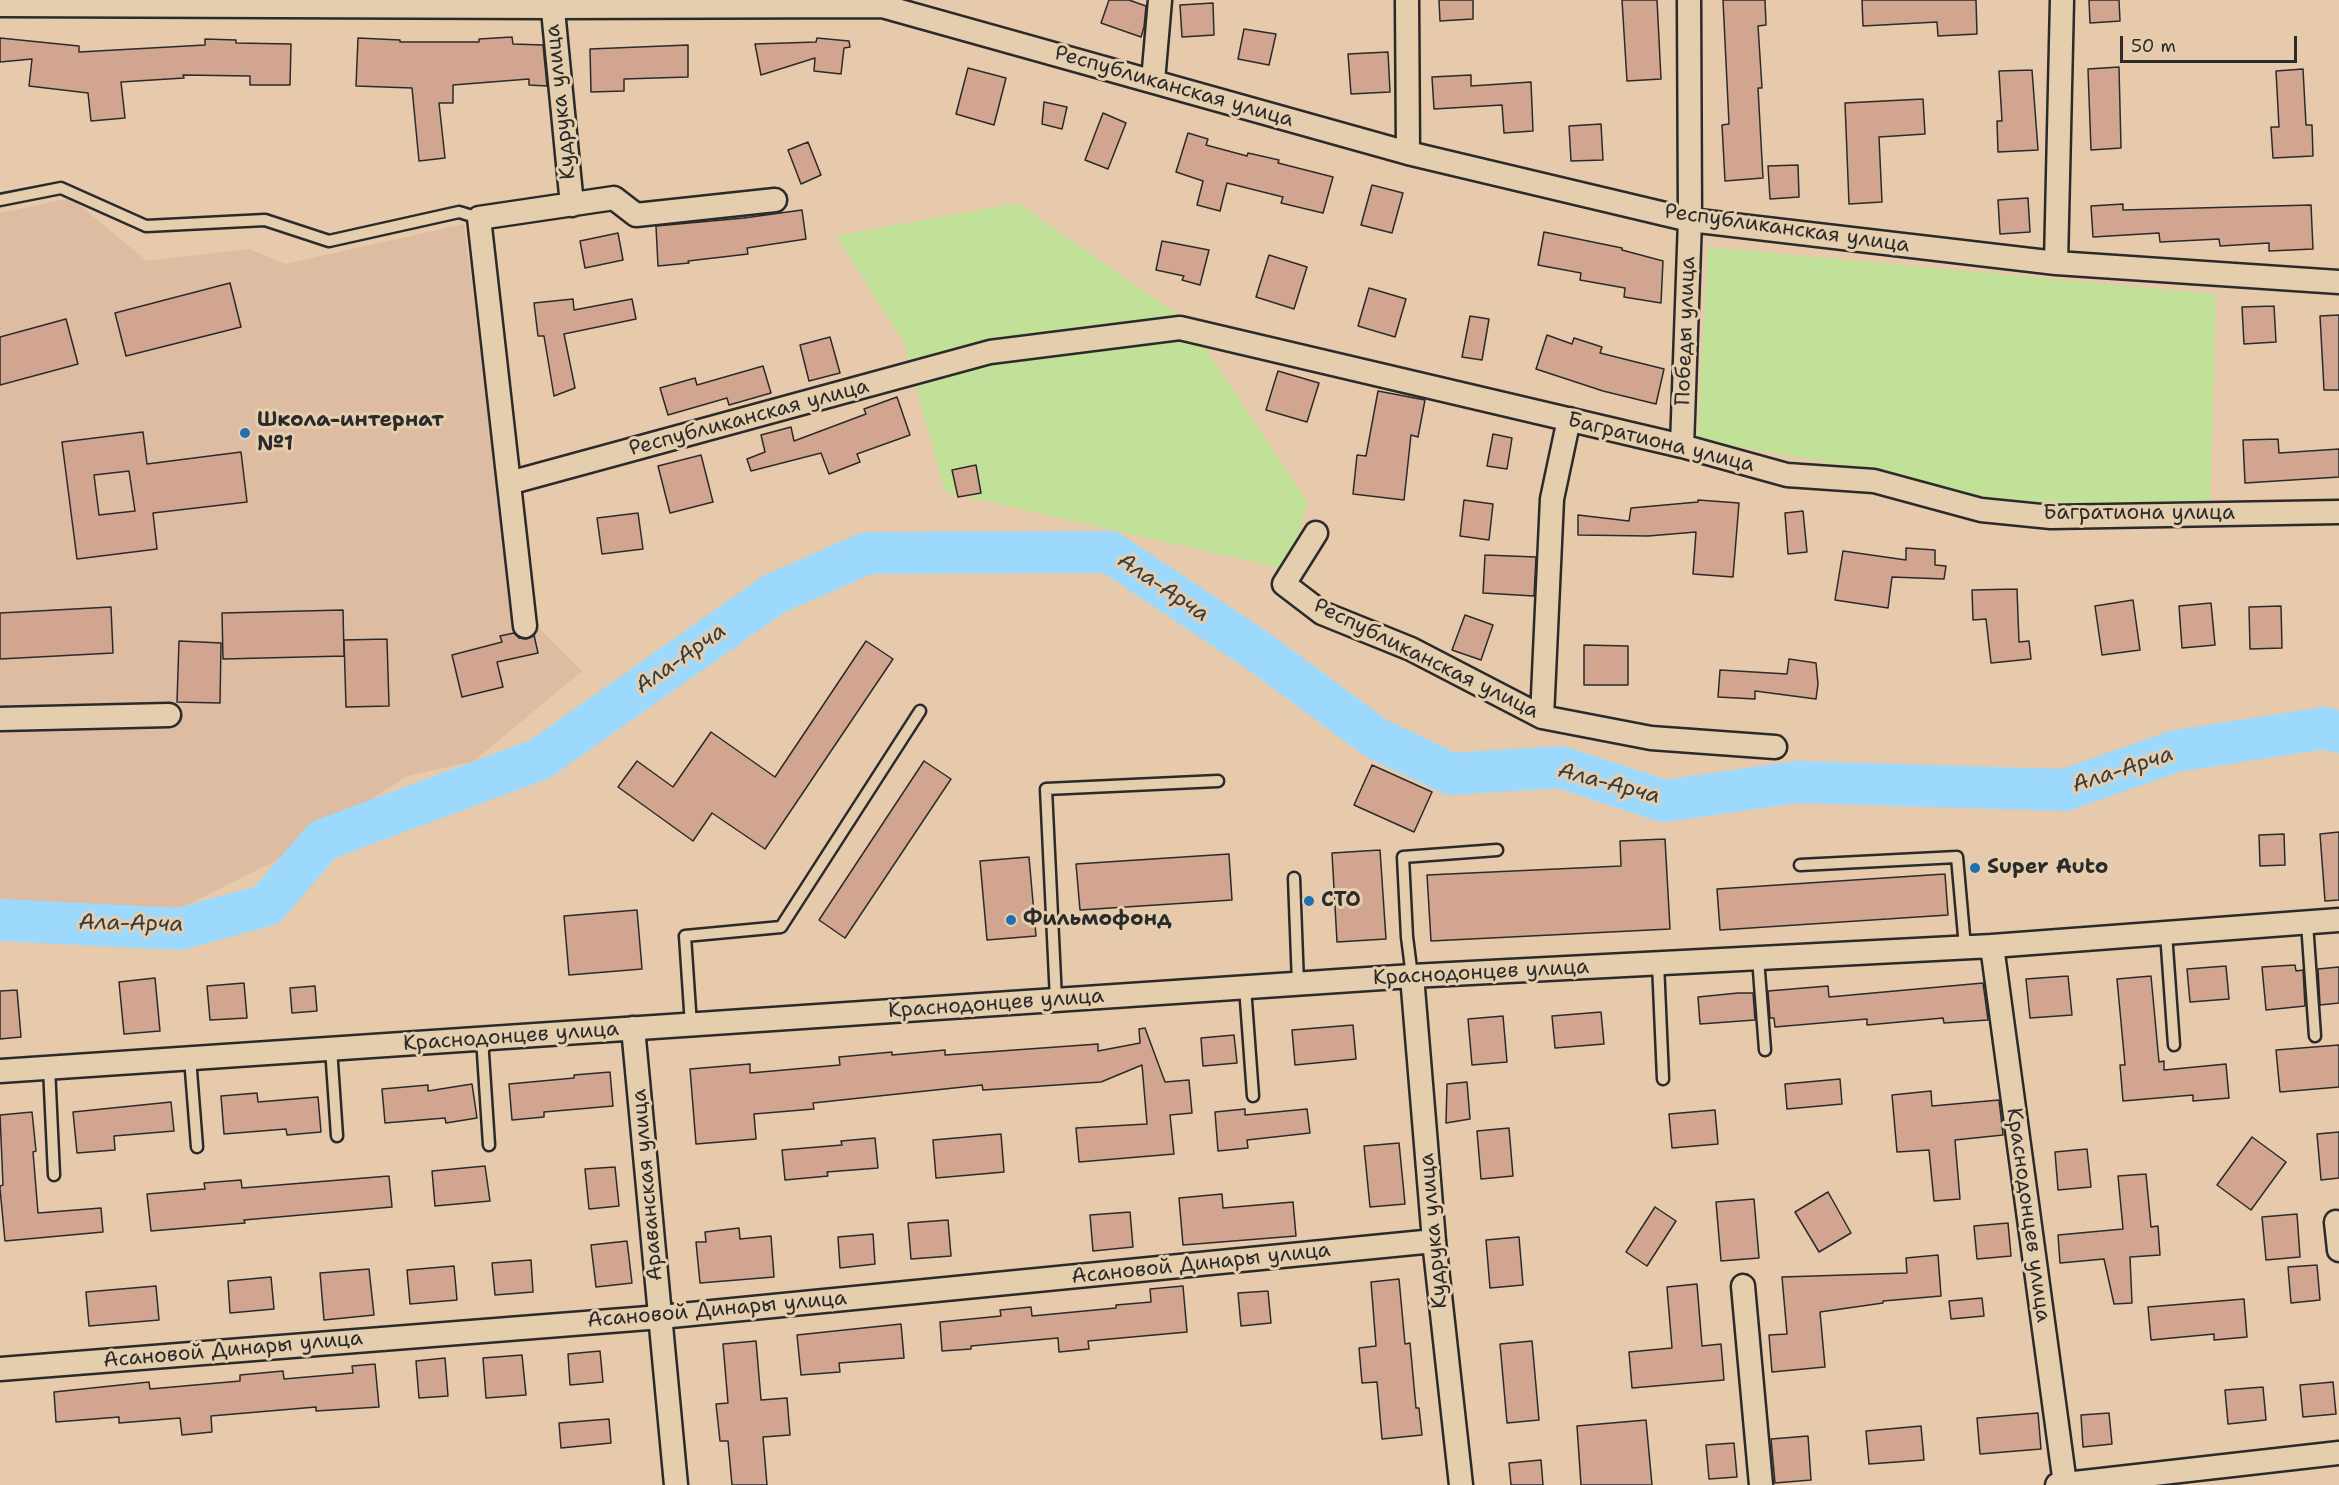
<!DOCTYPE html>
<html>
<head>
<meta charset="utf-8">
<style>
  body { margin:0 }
  #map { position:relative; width:2339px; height:1485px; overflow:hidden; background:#e7caab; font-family:"Shantell Sans",sans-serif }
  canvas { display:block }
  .scale { position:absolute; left:2120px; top:36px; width:177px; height:27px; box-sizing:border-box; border:3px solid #2b2b2b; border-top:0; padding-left:8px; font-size:18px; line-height:21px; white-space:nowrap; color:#2b2b2b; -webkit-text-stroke:4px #e5ceae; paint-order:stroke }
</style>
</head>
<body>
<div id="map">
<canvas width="2339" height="1485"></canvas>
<div class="scale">50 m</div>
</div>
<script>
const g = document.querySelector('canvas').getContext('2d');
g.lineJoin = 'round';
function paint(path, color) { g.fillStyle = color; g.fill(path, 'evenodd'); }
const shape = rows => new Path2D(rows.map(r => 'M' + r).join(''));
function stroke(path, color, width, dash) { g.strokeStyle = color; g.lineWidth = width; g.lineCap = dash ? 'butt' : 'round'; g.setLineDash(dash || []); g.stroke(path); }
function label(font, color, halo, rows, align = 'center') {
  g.font = font + ' "Shantell Sans",sans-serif'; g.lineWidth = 6; g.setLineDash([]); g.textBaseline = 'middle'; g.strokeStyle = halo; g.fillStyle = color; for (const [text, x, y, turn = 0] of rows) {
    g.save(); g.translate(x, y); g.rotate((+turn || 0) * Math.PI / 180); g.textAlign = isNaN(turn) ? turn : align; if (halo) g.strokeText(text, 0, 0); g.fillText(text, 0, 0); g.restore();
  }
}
const built = shape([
  [71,198,147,261,249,249,285,264,464,224,513,602,582,671,474,761,407,776,281,858,183,907,54,918,0,906,0,213]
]);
const green = shape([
  [1018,203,1188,322,1308,503,1286,569,945,492,904,342,836,236],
  [1708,247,2216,294,2210,509,2029,508,1895,475,1697,439]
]);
const river = shape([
  [0,920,180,929,267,905,323,840,540,759,774,594,867,553,1110,552,1258,651,1376,738,1451,774,1560,767,1664,801,1797,782,2065,790,2176,751,2325,728,2339,732]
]);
const building = shape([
  [1109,0,1129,0,1146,6,1144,27,1141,37,1101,23,1109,0],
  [1439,0,1473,0,1473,19,1440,21,1439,0],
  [1622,0,1657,0,1661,79,1627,81,1622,0],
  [1723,0,1765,0,1766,25,1758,26,1762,88,1758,88,1763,178,1725,181,1722,125,1729,124,1723,0],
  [1862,0,1976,0,1977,34,1938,36,1937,22,1863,26,1862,0],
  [2089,0,2119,0,2120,21,2090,23,2089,0],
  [1213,3,1214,35,1182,37,1180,5,1213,3],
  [1244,29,1276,34,1269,65,1238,59,1244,29],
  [512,37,513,44,543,45,547,86,529,85,529,79,453,85,453,103,439,103,445,158,419,161,412,88,356,86,358,38,400,40,400,42,479,42,479,39,512,37],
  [0,38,79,46,79,52,205,45,205,39,236,40,236,43,291,44,290,85,250,85,250,76,183,75,184,78,121,82,125,118,91,121,88,93,29,86,32,59,0,62,0,38],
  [817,38,849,41,850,47,844,48,841,74,814,71,815,58,761,75,755,44,816,42,817,38],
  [688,45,688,77,624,79,624,91,591,92,590,49,688,45],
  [1388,52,1390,92,1351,94,1348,54,1388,52],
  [2119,67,2121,148,2091,150,2088,69,2119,67],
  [968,68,1006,78,994,125,956,114,968,68],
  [2303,69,2306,125,2312,125,2313,156,2273,158,2271,127,2279,127,2276,71,2303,69],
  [2032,70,2038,150,1998,152,1997,121,2002,121,1999,71,2032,70],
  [1471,75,1471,86,1531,82,1533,131,1504,133,1502,105,1434,109,1432,77,1471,75],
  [1923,99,1925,134,1879,137,1882,202,1849,204,1845,103,1923,99],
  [1044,102,1067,107,1062,129,1042,124,1044,102],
  [1103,113,1126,123,1108,169,1085,160,1103,113],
  [1601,124,1603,160,1571,161,1569,126,1601,124],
  [1188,133,1208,139,1206,145,1247,156,1248,153,1279,160,1278,163,1333,177,1323,213,1281,203,1283,197,1227,183,1220,211,1197,205,1203,181,1176,172,1188,133],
  [808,142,821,175,801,184,788,150,808,142],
  [1798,165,1799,197,1770,199,1768,166,1798,165],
  [1372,185,1403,193,1392,233,1361,225,1372,185],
  [2028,198,2030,232,2000,234,1998,200,2028,198],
  [2123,204,2123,210,2311,205,2313,249,2269,251,2269,243,2220,246,2219,239,2160,242,2159,233,2093,237,2091,206,2123,204],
  [802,210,806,239,747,248,748,254,688,261,689,263,658,266,656,226,744,218,802,210],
  [1544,232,1622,248,1622,250,1663,261,1661,303,1624,297,1625,288,1580,280,1581,273,1538,265,1544,232],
  [618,233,623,260,585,268,580,241,618,233],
  [1162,241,1209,250,1200,285,1182,280,1184,276,1156,270,1162,241],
  [1269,255,1307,267,1294,309,1256,297,1269,255],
  [230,283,241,327,126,356,115,313,230,283],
  [1369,288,1406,299,1395,337,1358,326,1369,288],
  [573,299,574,310,632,299,636,319,564,334,575,388,554,396,544,336,538,336,534,303,573,299],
  [2274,306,2276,342,2244,344,2242,307,2274,306],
  [2339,315,2339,390,2324,390,2320,316,2339,315],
  [1470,316,1489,319,1482,360,1462,357,1470,316],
  [66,319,78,364,0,385,0,337,66,319],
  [1547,335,1572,344,1574,338,1602,347,1600,353,1664,369,1656,404,1603,391,1536,369,1547,335],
  [830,337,840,373,809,381,800,345,830,337],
  [763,366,771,393,729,405,727,398,668,415,660,388,695,378,697,385,763,366],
  [1278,371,1319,383,1307,422,1266,410,1278,371],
  [1378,391,1425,400,1418,437,1411,435,1404,500,1353,494,1357,455,1366,456,1378,391],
  [897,397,910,435,857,454,860,462,829,474,821,453,751,471,747,459,765,452,761,435,791,427,794,441,866,414,864,409,897,397],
  [143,432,147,464,241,452,247,502,153,513,157,549,77,559,62,442,143,432],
  [129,471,135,511,99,515,94,475,129,471],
  [1493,434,1512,438,1507,469,1487,466,1493,434],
  [2278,439,2279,453,2339,449,2339,477,2245,483,2243,440,2278,439],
  [701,455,713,502,670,513,658,466,701,455],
  [976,465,981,493,958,497,952,470,976,465],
  [1464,500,1493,504,1489,540,1460,536,1464,500],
  [1698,500,1739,503,1733,577,1693,574,1696,532,1648,536,1578,535,1578,515,1629,521,1631,508,1698,502,1698,500],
  [1803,511,1807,552,1788,554,1785,513,1803,511],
  [638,513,643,549,602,554,597,518,638,513],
  [1906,548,1935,550,1935,565,1946,566,1944,579,1892,577,1888,608,1835,600,1843,551,1906,560,1906,548],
  [1485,555,1536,557,1534,596,1483,593,1485,555],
  [2017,589,2019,642,2029,641,2031,659,1991,663,1986,619,1973,620,1972,590,2017,589],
  [2133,600,2140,650,2102,655,2095,606,2133,600],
  [2211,603,2215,645,2182,648,2179,606,2211,603],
  [2281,606,2282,648,2250,649,2249,607,2281,606],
  [111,607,113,653,0,659,0,613,111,607],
  [343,610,344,656,223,659,222,613,343,610],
  [1465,615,1493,625,1481,660,1452,650,1465,615],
  [514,633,519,638,526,639,534,635,538,653,497,662,503,687,462,697,452,655,502,642,500,636,514,633],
  [387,639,389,706,346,707,344,640,387,639],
  [179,641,221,643,220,703,177,702,179,641],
  [866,641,893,659,765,849,712,813,693,841,618,787,637,761,673,787,711,732,775,777,866,641],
  [1584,645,1628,646,1628,685,1584,685,1584,645],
  [1789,659,1816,663,1818,684,1816,699,1755,691,1755,699,1718,697,1720,670,1787,674,1789,659],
  [924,761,951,779,845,938,819,920,924,761],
  [1372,765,1432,792,1414,832,1354,805,1372,765],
  [2339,832,2339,900,2325,901,2320,834,2339,832],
  [2284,834,2285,865,2260,866,2259,835,2284,834],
  [1665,839,1670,929,1431,941,1427,875,1621,866,1620,841,1665,839],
  [1380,850,1386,939,1337,942,1332,853,1380,850],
  [1229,854,1232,900,1080,910,1076,864,1229,854],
  [1029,857,1036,936,987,940,980,861,1029,857],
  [1945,874,1948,915,1720,930,1717,889,1945,874],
  [637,910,642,969,569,975,564,916,637,910],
  [2295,965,2296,971,2303,970,2305,1006,2266,1010,2262,967,2295,965],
  [2226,966,2229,999,2190,1002,2187,969,2226,966],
  [2339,967,2339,1003,2320,1005,2318,969,2339,967],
  [2068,976,2072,1015,2030,1018,2026,979,2068,976],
  [2151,976,2159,1062,2164,1061,2164,1070,2226,1064,2229,1098,2193,1101,2193,1095,2123,1101,2120,1065,2125,1065,2117,979,2151,976],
  [155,978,160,1031,124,1034,119,982,155,978],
  [244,983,247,1018,210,1020,207,986,244,983],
  [1983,983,1988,1020,1944,1023,1943,1018,1867,1025,1867,1019,1775,1027,1774,1018,1770,1018,1768,991,1828,986,1829,997,1983,983],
  [315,986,317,1011,292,1013,290,988,315,986],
  [17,990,21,1037,0,1039,0,991,17,990],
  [1738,993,1753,993,1755,1020,1700,1024,1698,997,1738,993],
  [1601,1012,1604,1044,1555,1048,1552,1016,1601,1012],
  [1503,1016,1507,1062,1472,1065,1468,1019,1503,1016],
  [1353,1025,1356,1059,1295,1065,1292,1030,1353,1025],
  [1145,1028,1165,1082,1189,1080,1192,1113,1170,1115,1174,1154,1079,1162,1076,1128,1147,1124,1142,1065,1101,1082,983,1090,982,1085,813,1103,814,1109,754,1114,756,1139,696,1144,690,1069,750,1064,750,1073,840,1065,839,1057,892,1052,892,1055,945,1050,945,1055,1098,1044,1098,1051,1140,1043,1139,1029,1145,1028],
  [1234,1035,1237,1063,1203,1066,1201,1038,1234,1035],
  [2339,1045,2339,1087,2280,1092,2276,1050,2339,1045],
  [610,1072,613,1106,544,1112,544,1117,512,1120,509,1084,574,1078,574,1075,610,1072],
  [1840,1079,1842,1104,1787,1109,1785,1084,1840,1079],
  [1467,1082,1470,1119,1446,1123,1447,1084,1467,1082],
  [472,1084,477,1118,446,1123,445,1118,385,1123,382,1089,428,1085,428,1091,472,1084],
  [1931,1091,1932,1106,1999,1100,2003,1135,1955,1140,1960,1199,1934,1201,1929,1150,1897,1152,1892,1095,1931,1091],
  [257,1093,258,1102,318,1097,321,1132,287,1135,286,1129,224,1134,221,1096,257,1093],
  [171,1102,174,1131,114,1136,115,1150,77,1153,73,1112,171,1102],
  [1245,1109,1245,1115,1307,1109,1310,1133,1247,1140,1248,1148,1218,1151,1215,1112,1245,1109],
  [1715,1110,1718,1144,1672,1148,1669,1114,1715,1110],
  [32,1112,36,1151,33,1152,38,1213,101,1208,103,1232,5,1241,0,1189,0,1186,3,1185,0,1115,32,1112],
  [1509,1128,1513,1176,1481,1179,1477,1131,1509,1128],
  [2339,1132,2339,1178,2321,1180,2317,1134,2339,1132],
  [1001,1134,1004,1172,936,1178,933,1140,1001,1134],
  [2252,1137,2286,1162,2251,1210,2217,1185,2252,1137],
  [875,1138,878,1168,827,1172,828,1176,785,1180,782,1150,842,1145,841,1141,875,1138],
  [1399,1143,1405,1204,1370,1207,1364,1146,1399,1143],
  [2087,1149,2091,1187,2058,1190,2055,1152,2087,1149],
  [485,1166,490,1201,435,1206,432,1171,485,1166],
  [615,1167,619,1206,589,1209,585,1169,615,1167],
  [2146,1174,2151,1227,2158,1226,2160,1255,2130,1257,2132,1303,2114,1304,2104,1259,2060,1263,2058,1235,2123,1229,2118,1176,2146,1174],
  [389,1176,392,1207,244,1220,245,1223,151,1231,147,1194,205,1189,204,1183,241,1180,242,1188,389,1176],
  [1828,1192,1851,1233,1819,1252,1795,1212,1828,1192],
  [1222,1194,1223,1208,1293,1202,1296,1236,1183,1245,1179,1198,1222,1194],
  [1754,1199,1759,1258,1721,1261,1716,1202,1754,1199],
  [1655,1207,1676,1221,1647,1266,1626,1252,1655,1207],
  [1130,1212,1133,1247,1093,1251,1090,1215,1130,1212],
  [2297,1214,2300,1257,2266,1260,2262,1217,2297,1214],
  [948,1220,951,1256,911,1259,908,1223,948,1220],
  [2008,1223,2011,1256,1977,1259,1974,1226,2008,1223],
  [739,1228,740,1239,771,1236,774,1277,700,1283,696,1242,706,1242,705,1232,739,1228],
  [873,1234,875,1264,840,1268,838,1237,873,1234],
  [1519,1237,1523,1285,1490,1288,1486,1240,1519,1237],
  [627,1241,632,1283,596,1287,591,1245,627,1241],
  [1938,1255,1941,1296,1883,1301,1883,1303,1820,1312,1825,1367,1772,1372,1769,1335,1787,1334,1782,1277,1907,1273,1906,1258,1938,1255],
  [531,1260,533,1292,495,1295,492,1263,531,1260],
  [2317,1265,2320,1300,2291,1303,2288,1267,2317,1265],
  [454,1266,457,1300,410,1304,407,1270,454,1266],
  [369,1269,374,1315,324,1320,320,1273,369,1269],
  [271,1277,274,1309,230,1313,228,1281,271,1277],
  [1399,1279,1405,1344,1410,1343,1416,1408,1419,1408,1422,1435,1382,1439,1377,1382,1362,1383,1359,1348,1376,1346,1371,1282,1399,1279],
  [1697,1284,1702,1346,1721,1344,1724,1380,1632,1388,1629,1352,1672,1348,1667,1287,1697,1284],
  [156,1286,159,1320,89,1326,86,1292,156,1286],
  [1183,1286,1187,1332,1088,1341,1089,1349,1059,1352,1058,1338,971,1346,971,1349,942,1351,940,1322,1001,1316,1000,1310,1031,1307,1032,1316,1116,1308,1116,1305,1151,1302,1150,1289,1183,1286],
  [1268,1291,1271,1323,1241,1326,1238,1293,1268,1291],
  [1982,1298,1984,1316,1951,1319,1949,1301,1982,1298],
  [2244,1299,2247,1337,2214,1340,2214,1334,2151,1340,2148,1307,2244,1299],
  [901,1324,904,1358,839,1363,840,1372,801,1375,797,1335,901,1324],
  [756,1341,761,1400,787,1398,790,1435,763,1437,767,1485,732,1485,728,1441,720,1441,716,1404,728,1403,723,1344,756,1341],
  [1532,1341,1539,1420,1507,1423,1500,1344,1532,1341],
  [600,1351,603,1382,570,1385,568,1354,600,1351],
  [522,1355,526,1395,486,1398,483,1358,522,1355],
  [445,1358,448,1396,419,1398,416,1361,445,1358],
  [375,1364,379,1407,316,1411,316,1407,211,1416,212,1432,182,1435,180,1418,119,1423,119,1417,56,1422,54,1392,149,1382,150,1389,240,1381,240,1375,283,1371,284,1379,353,1373,352,1366,375,1364],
  [2333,1382,2336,1414,2303,1417,2300,1385,2333,1382],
  [2263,1387,2266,1420,2228,1424,2225,1390,2263,1387],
  [2038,1413,2041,1449,1980,1454,1977,1418,2038,1413],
  [2109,1413,2112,1444,2083,1447,2081,1415,2109,1413],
  [609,1419,611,1443,561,1448,559,1423,609,1419],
  [1646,1420,1652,1485,1581,1485,1577,1426,1646,1420],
  [1921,1426,1924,1460,1869,1464,1866,1431,1921,1426],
  [1808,1436,1811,1480,1775,1483,1771,1439,1808,1436],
  [1734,1443,1737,1477,1709,1479,1706,1445,1734,1443],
  [1541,1460,1543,1485,1511,1485,1509,1463,1541,1460]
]);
const service = shape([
  [0,200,61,188,146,226,265,220,329,241,459,212,479,218],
  [1800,865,1957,857,1965,947],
  [1294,878,1298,984],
  [2307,923,2315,1036],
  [2166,933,2174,1045],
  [1758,958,1765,1050],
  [1658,963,1663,1079],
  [1412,976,1407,937,1403,857,1497,850],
  [1245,987,1253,1096],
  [1056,1000,1046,789,1218,781],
  [691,1025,685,936,781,927,920,711],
  [482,1038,489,1145],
  [331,1048,337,1136],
  [190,1058,197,1147],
  [49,1067,54,1175]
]);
const minor = shape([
  [552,0,572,205],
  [1407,0,1408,153],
  [0,5,552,7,882,6,1408,153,1690,220,2056,263,2339,282],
  [1153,81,1160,0],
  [2056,263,2062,0],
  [1682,446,1690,220,1689,0],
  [509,483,990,352,1180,328,1682,446,1787,475,1874,481,1981,510,2051,517,2339,512],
  [1316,533,1284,584,1322,613,1411,649,1542,717,1651,738,1775,747],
  [525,626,479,218,614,198,636,215,775,200],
  [1542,717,1552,499,1569,419],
  [0,719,169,715],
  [1992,946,2065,1484],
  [1412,976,1434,1241,1461,1485],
  [633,1028,676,1485],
  [0,1071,1412,976,1992,946,2339,920],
  [2336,1222,2339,1250],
  [1743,1286,1761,1485],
  [0,1369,661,1317,1434,1241],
  [2057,1485,2339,1453]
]);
const markers = [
  [245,433,6,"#1f6fb2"],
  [1975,868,6,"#1f6fb2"],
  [1309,901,6,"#1f6fb2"],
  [1011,920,6,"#1f6fb2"]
];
const streetNames = [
  ["Республиканская улица",1174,87,16],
  ["Кудрука улица",561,102,-96],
  ["Республиканская улица",1787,229,8],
  ["Победы улица",1686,331,-88],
  ["Республиканская улица",749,418,-15],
  ["Багратиона улица",1661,443,14],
  ["Багратиона улица",2139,514],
  ["Республиканская улица",1426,659,26],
  ["Краснодонцев улица",1481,973,-3],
  ["Краснодонцев улица",996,1004,-4],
  ["Краснодонцев улица",511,1037,-4],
  ["Араванская улица",648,1185,-95],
  ["Краснодонцев улица",2028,1215,82],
  ["Кудрука улица",1434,1231,-95],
  ["Асановой Динары улица",1201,1264,-6],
  ["Асановой Динары улица",717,1310,-5],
  ["Асановой Динары улица",233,1350,-5]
];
const poiNames = [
  ["Школа-интернат",257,421],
  ["№1",257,445],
  ["Super Auto",1987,868],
  ["СТО",1321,901],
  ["Фильмофонд",1023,920]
];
const waterNames = [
  ["Ала-Арча",1163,588,34],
  ["Ала-Арча",681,659,-35],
  ["Ала-Арча",2123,770,-18],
  ["Ала-Арча",1609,784,15],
  ["Ала-Арча",131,924,1]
];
paint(built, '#ddbca1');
paint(green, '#c1e098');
stroke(river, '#9cd9fd', 42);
paint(building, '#d2a590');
stroke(building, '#2b2b2b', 1.5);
stroke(service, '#2b2b2b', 15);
stroke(minor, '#2b2b2b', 27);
stroke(service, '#e5ceae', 10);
stroke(minor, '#e5ceae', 22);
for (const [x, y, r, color] of markers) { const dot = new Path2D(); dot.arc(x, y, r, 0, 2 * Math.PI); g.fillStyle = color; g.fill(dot); stroke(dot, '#e5ceae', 2); }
label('21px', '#2b2b2b', '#e5ceae', streetNames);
label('bold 21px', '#2b2b2b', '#e5ceae', poiNames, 'left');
label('italic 22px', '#363c40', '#e5ceae', waterNames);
</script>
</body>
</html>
